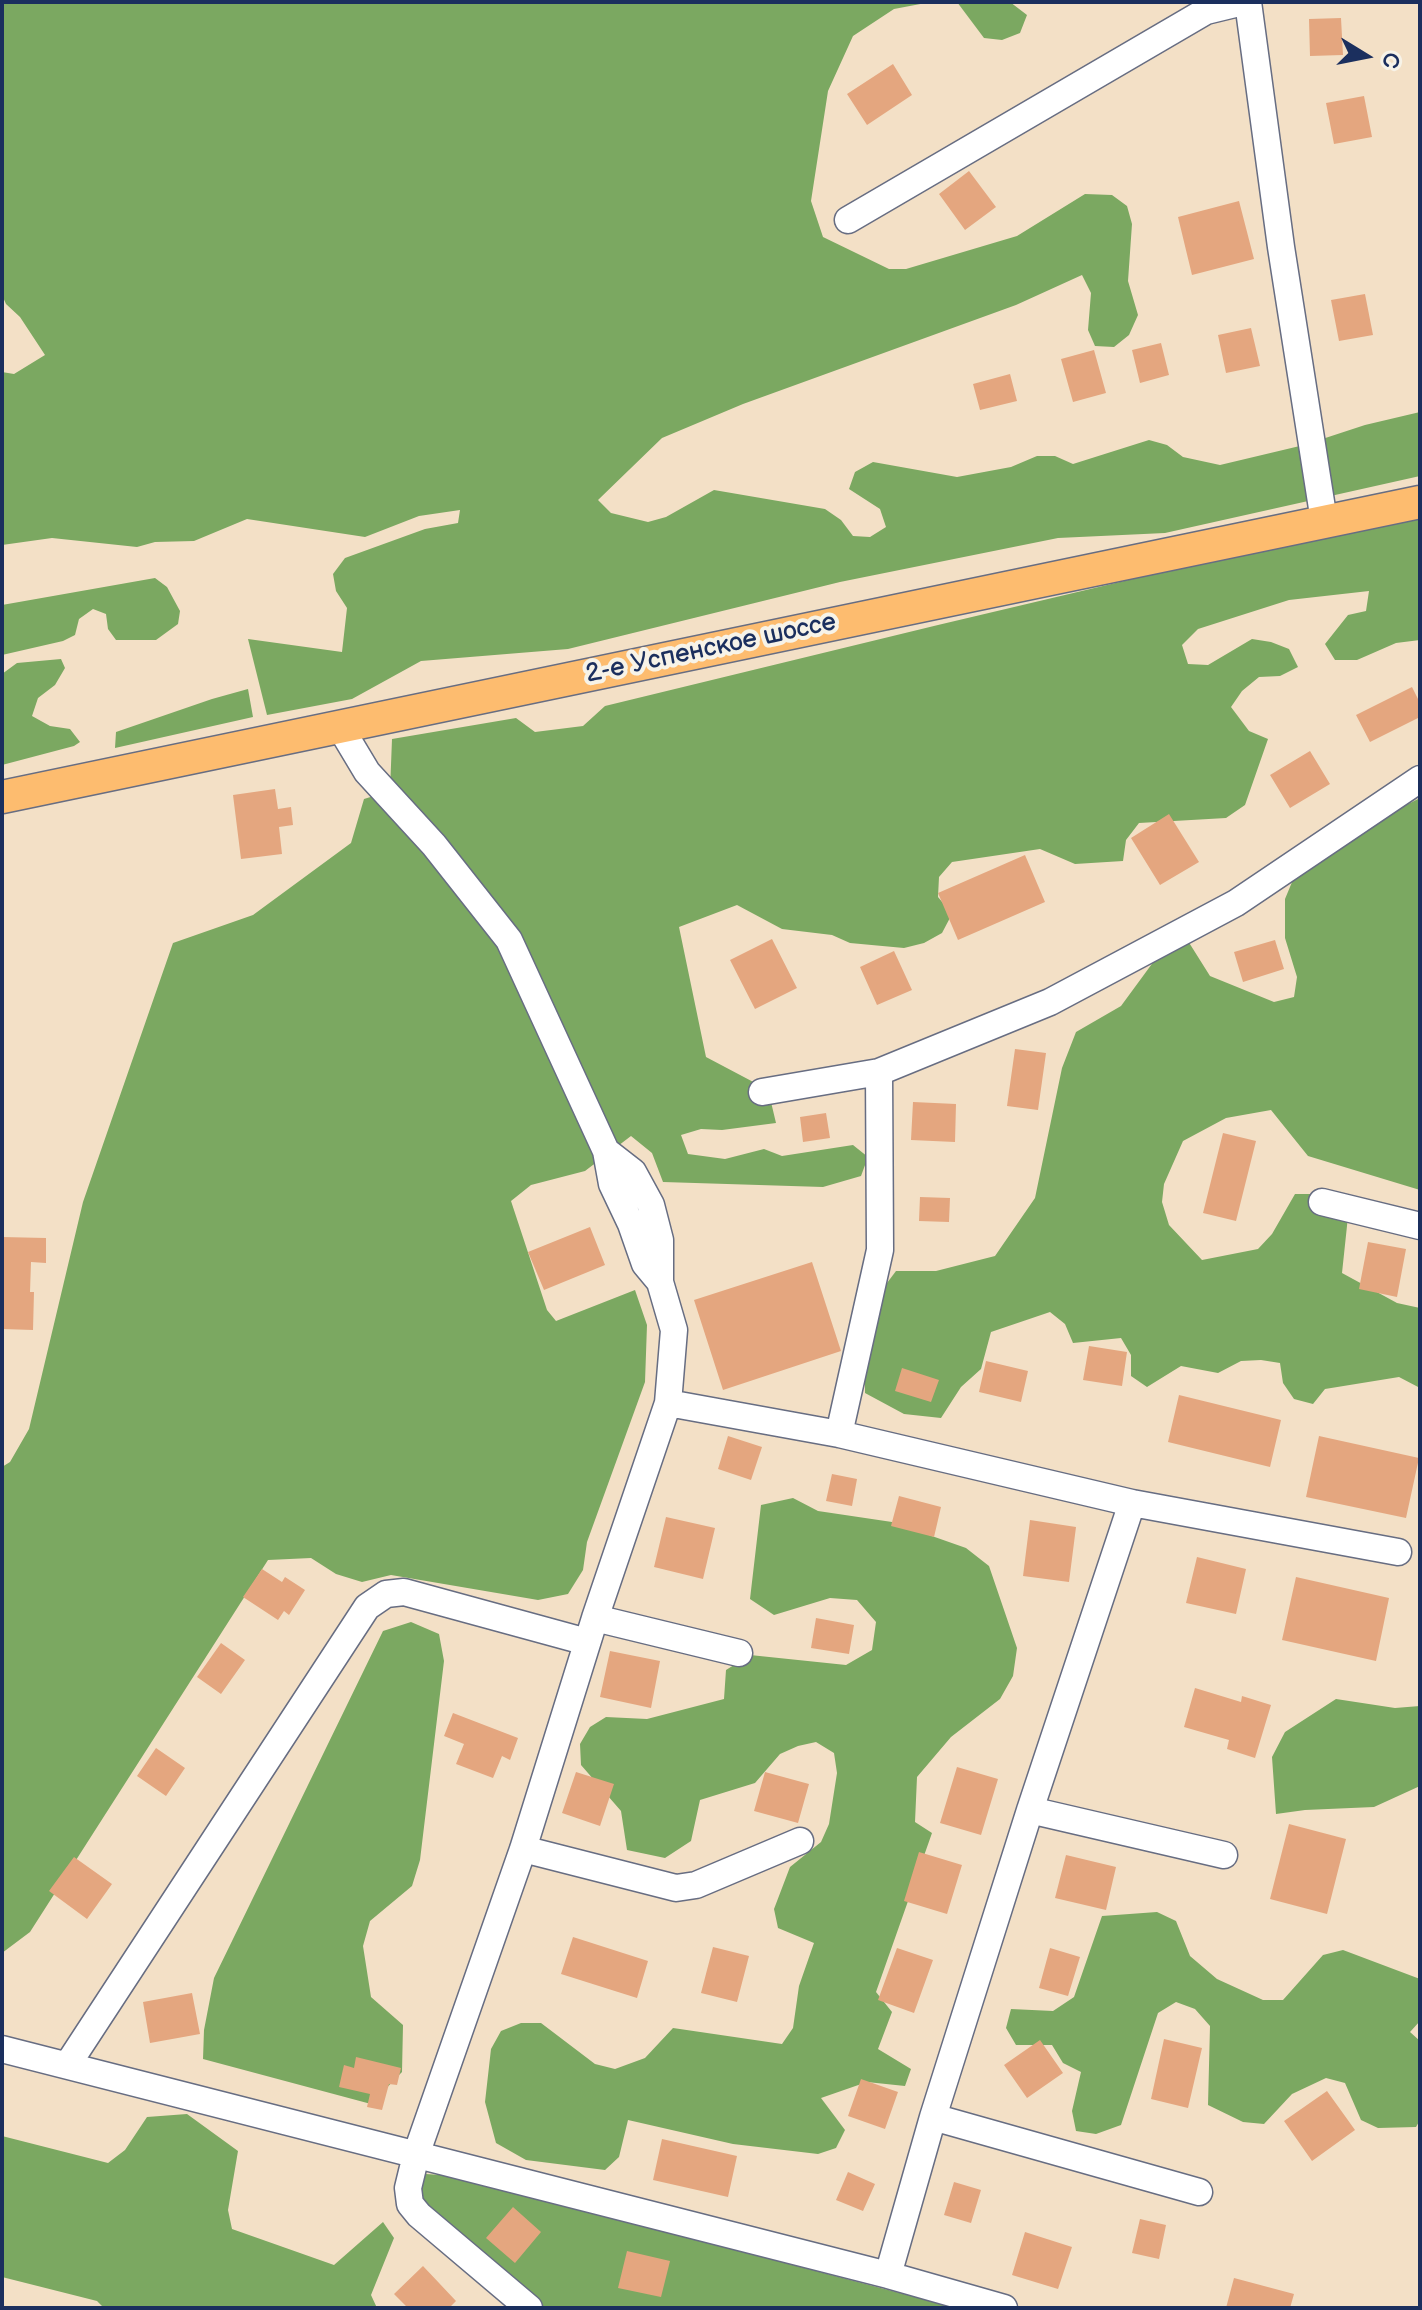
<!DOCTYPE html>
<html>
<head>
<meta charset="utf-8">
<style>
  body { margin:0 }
  #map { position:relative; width:1422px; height:2310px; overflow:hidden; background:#f3e0c6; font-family:"Balsamiq Sans",sans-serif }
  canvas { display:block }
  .frame { position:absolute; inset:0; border:4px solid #1b2f5e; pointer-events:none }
  .north { position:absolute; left:1326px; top:16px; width:80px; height:80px; -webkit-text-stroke:6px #f7f3e8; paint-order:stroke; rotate:100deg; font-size:22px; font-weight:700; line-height:32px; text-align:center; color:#1b2f5e }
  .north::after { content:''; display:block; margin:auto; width:28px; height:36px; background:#1b2f5e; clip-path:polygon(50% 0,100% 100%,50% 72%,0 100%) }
</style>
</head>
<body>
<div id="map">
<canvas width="1422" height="2310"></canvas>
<div class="frame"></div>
<div class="north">С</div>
</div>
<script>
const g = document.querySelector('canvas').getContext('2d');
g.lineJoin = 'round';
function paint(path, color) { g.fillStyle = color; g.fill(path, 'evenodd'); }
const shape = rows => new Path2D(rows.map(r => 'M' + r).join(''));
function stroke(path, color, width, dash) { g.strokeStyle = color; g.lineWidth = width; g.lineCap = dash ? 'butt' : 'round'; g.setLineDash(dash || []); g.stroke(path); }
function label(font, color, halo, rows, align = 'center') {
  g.font = font + ' "Balsamiq Sans",sans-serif'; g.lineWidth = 8; g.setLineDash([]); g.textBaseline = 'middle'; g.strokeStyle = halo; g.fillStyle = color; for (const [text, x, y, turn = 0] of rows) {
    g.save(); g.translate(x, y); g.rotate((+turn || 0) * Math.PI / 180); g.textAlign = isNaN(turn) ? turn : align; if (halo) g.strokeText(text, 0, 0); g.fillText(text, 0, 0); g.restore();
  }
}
const forest = shape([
  [2,2,931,2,894,9,853,36,828,91,811,201,823,237,889,269,906,269,1017,236,1085,194,1112,195,1127,206,1132,224,1128,281,1138,315,1129,335,1114,347,1095,346,1088,330,1091,293,1082,275,1016,305,743,404,662,438,598,500,611,513,648,522,666,517,714,490,825,509,841,520,853,536,870,537,886,527,880,509,849,489,855,472,873,462,957,477,1011,467,1037,456,1055,456,1073,464,1149,440,1167,445,1183,457,1220,465,1304,445,1365,425,1420,412,1420,476,1165,533,1058,538,840,582,568,649,421,661,352,699,267,715,248,639,342,652,347,608,336,591,333,574,345,558,425,529,458,523,460,510,419,516,365,537,247,519,194,541,155,542,137,547,52,538,2,545,2,454,4,446,2,372,14,374,45,355,20,317,6,304,2,295],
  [952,2,1010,2,1027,15,1020,33,1002,40,984,38,957,2],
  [1420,511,1420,640,1396,643,1357,660,1335,660,1325,644,1348,615,1366,611,1369,591,1289,600,1198,629,1182,645,1188,664,1208,665,1252,639,1271,642,1289,649,1298,667,1280,676,1259,677,1242,691,1231,707,1249,731,1268,739,1245,805,1226,818,1139,823,1126,840,1123,861,1075,864,1040,849,952,862,939,877,938,897,952,914,942,933,924,943,904,948,850,943,832,935,782,929,737,905,679,927,706,1057,759,1085,771,1102,776,1123,722,1130,701,1129,681,1135,688,1154,725,1159,764,1149,782,1156,853,1145,868,1157,861,1176,823,1187,663,1182,652,1153,631,1136,585,1171,531,1185,511,1201,547,1310,556,1321,635,1290,647,1325,645,1382,587,1542,583,1570,568,1594,538,1600,391,1575,362,1582,336,1574,311,1558,268,1560,30,1932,2,1953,2,1467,10,1462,29,1429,83,1202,173,943,253,915,351,843,364,799,390,791,392,739,516,718,535,732,583,726,605,706,938,625],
  [155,578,167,587,180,611,178,624,156,640,116,640,108,629,106,614,93,609,79,619,75,635,63,641,2,655,2,605],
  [61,659,65,668,55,685,38,698,32,716,50,726,70,729,80,742,74,746,2,765,2,674,17,663],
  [248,689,253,717,115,748,116,732,212,699],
  [1420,798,1420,1190,1308,1156,1271,1110,1226,1118,1183,1141,1164,1184,1162,1202,1169,1225,1202,1260,1258,1249,1272,1234,1295,1194,1316,1194,1349,1207,1342,1273,1397,1303,1420,1308,1420,1388,1399,1377,1325,1389,1313,1404,1294,1399,1283,1383,1280,1363,1261,1360,1241,1361,1218,1373,1181,1366,1147,1387,1131,1376,1131,1355,1121,1338,1073,1343,1065,1324,1050,1312,991,1332,981,1369,961,1387,941,1418,904,1414,865,1393,865,1373,884,1287,896,1271,936,1271,995,1256,1035,1198,1062,1068,1076,1032,1121,1006,1168,942,1188,941,1210,976,1274,1002,1294,997,1297,977,1285,938,1285,899,1302,858],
  [793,1498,818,1511,892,1522,966,1548,989,1566,1017,1648,1013,1676,1000,1699,951,1737,917,1777,915,1822,932,1833,876,1992,892,2012,878,2049,911,2069,905,2086,867,2082,821,2098,845,2130,836,2148,818,2154,733,2144,628,2120,619,2157,605,2170,526,2160,496,2143,485,2102,491,2049,501,2031,521,2023,541,2023,595,2064,615,2069,645,2058,673,2028,782,2044,793,2028,799,1986,814,1943,778,1928,774,1909,790,1867,821,1842,829,1824,837,1773,834,1753,816,1742,798,1746,780,1754,755,1783,700,1800,691,1841,665,1858,627,1850,621,1811,581,1765,580,1744,590,1727,606,1717,647,1719,724,1699,726,1670,750,1655,846,1665,872,1650,876,1622,857,1600,830,1598,774,1615,750,1599,761,1505],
  [411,1622,439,1634,444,1661,420,1860,412,1886,370,1921,363,1946,371,1997,403,2025,402,2072,371,2104,203,2059,204,2030,214,1978,383,1631],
  [1336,1699,1395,1708,1420,1706,1420,1786,1374,1807,1305,1810,1276,1814,1272,1757,1285,1732],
  [1157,1912,1176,1921,1190,1956,1217,1979,1263,2000,1283,2000,1323,1955,1343,1950,1420,1979,1420,2021,1410,2032,1420,2041,1420,2120,1416,2127,1378,2128,1361,2120,1345,2083,1326,2078,1292,2094,1264,2124,1243,2122,1208,2105,1210,2026,1195,2009,1176,2002,1158,2013,1121,2125,1096,2134,1076,2131,1072,2111,1081,2072,1063,2063,1052,2045,1016,2045,1006,2028,1011,2009,1053,2011,1074,1997,1102,1916],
  [187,2114,238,2151,228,2210,232,2229,334,2265,383,2222,394,2238,371,2295,377,2308,104,2308,97,2301,2,2277,2,2136,108,2163,125,2150,147,2117],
  [426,2174,454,2176,957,2308,539,2308,416,2200]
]);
const building = shape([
  [1341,18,1343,55,1310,56,1309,19],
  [893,64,912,95,867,125,847,94],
  [1364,96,1372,137,1334,144,1326,103],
  [969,171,996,207,965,230,939,194],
  [1239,201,1254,259,1192,275,1178,217],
  [1365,294,1373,335,1339,341,1331,300],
  [1251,328,1260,366,1226,373,1218,335],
  [1161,343,1169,375,1140,383,1132,350],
  [1094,350,1106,393,1073,402,1061,359],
  [1010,374,1017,401,980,410,973,384],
  [1412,687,1420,703,1420,717,1370,742,1356,715],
  [1310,751,1330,784,1290,808,1270,775],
  [275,789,278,809,291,807,293,825,279,827,282,854,241,859,233,795],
  [1169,814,1199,862,1160,885,1131,838],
  [1025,855,1045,902,958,940,938,893],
  [772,939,797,988,755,1009,730,960],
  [1275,940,1284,969,1243,982,1234,952],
  [894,951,912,990,877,1005,860,967],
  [1015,1049,1046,1053,1038,1110,1007,1106],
  [913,1102,956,1104,955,1142,911,1140],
  [826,1113,830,1138,803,1142,800,1117],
  [1223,1133,1256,1141,1236,1221,1203,1213],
  [920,1197,950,1198,949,1222,919,1221],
  [590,1227,605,1265,544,1290,528,1252],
  [2,1237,46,1238,46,1263,31,1262,30,1292,34,1292,33,1330,2,1329],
  [1368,1242,1406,1249,1397,1297,1359,1289],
  [812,1262,841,1351,723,1390,694,1300],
  [1089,1346,1127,1352,1122,1386,1083,1380],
  [986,1361,1028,1371,1021,1402,979,1392],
  [902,1368,939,1380,931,1402,895,1391],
  [1179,1395,1281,1420,1270,1467,1168,1442],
  [728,1436,762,1447,751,1480,718,1469],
  [1319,1436,1419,1458,1406,1518,1306,1497],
  [832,1474,857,1479,852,1506,826,1501],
  [899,1496,941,1507,934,1537,891,1526],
  [666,1517,715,1528,703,1579,654,1567],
  [1030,1520,1076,1527,1069,1582,1023,1576],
  [1197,1557,1246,1569,1236,1614,1186,1603],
  [262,1569,282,1582,285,1577,305,1590,289,1615,284,1611,278,1620,243,1597],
  [1296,1577,1389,1598,1376,1661,1282,1640],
  [816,1618,854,1625,849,1654,811,1648],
  [221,1643,245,1660,221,1694,197,1677],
  [610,1651,660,1661,651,1708,600,1697],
  [1195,1688,1241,1702,1242,1696,1271,1705,1255,1758,1227,1749,1229,1740,1184,1727],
  [453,1713,518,1738,510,1760,502,1756,493,1778,456,1764,464,1744,444,1736],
  [156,1748,185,1768,166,1796,137,1776],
  [957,1767,998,1779,981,1835,940,1823],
  [576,1772,614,1784,600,1826,562,1813],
  [765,1772,809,1784,798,1823,754,1811],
  [1289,1824,1346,1839,1327,1914,1270,1899],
  [919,1852,962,1865,947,1914,904,1901],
  [1066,1855,1116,1867,1106,1910,1055,1898],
  [74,1857,112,1884,87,1919,49,1891],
  [573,1937,648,1961,637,1998,561,1974],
  [713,1947,749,1956,737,2002,701,1993],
  [897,1948,933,1960,914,2013,878,2000],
  [1050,1948,1080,1957,1068,1996,1039,1988],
  [192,1993,200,2034,150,2043,143,2002],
  [1164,2039,1202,2048,1188,2108,1151,2099],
  [1040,2040,1063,2073,1027,2098,1004,2065],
  [356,2057,401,2068,397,2085,389,2084,382,2110,367,2107,370,2094,339,2087,344,2065,354,2068],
  [861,2079,898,2092,885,2129,848,2116],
  [1327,2091,1355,2130,1312,2161,1284,2121],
  [662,2139,737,2156,728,2197,653,2180],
  [848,2172,875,2184,863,2211,836,2200],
  [954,2182,981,2190,971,2223,944,2215],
  [513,2207,541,2232,515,2263,486,2238],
  [1140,2219,1166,2225,1159,2259,1132,2253],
  [1025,2232,1072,2247,1058,2289,1012,2275],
  [627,2251,670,2261,661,2297,618,2288],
  [423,2266,456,2301,449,2308,408,2308,394,2294],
  [1234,2278,1294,2294,1290,2308,1226,2308]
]);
const minor = shape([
  [1248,2,1281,247,1324,521],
  [848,220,1206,11,1243,2],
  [340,727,367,772,434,845,509,940,606,1151],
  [762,1092,879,1072,1050,1002,1236,903,1420,779],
  [1322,1202,1420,1226],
  [668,1403,839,1434,1132,1503,1030,1810,933,2117,888,2275],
  [839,1434,880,1250,879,1072],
  [1132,1503,1398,1552],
  [595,1618,739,1653],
  [1030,1810,1224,1855],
  [523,1849,676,1888,696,1885,800,1841],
  [2,2049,888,2275,1004,2308],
  [68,2064,367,1607,386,1594,404,1592,587,1642],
  [933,2117,1199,2192],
  [529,2308,419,2215,410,2204,408,2188,416,2155,523,1849,595,1618,668,1403,674,1330,660,1282,660,1240,651,1205,633,1172,606,1151,612,1184,631,1224,645,1264,660,1282]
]);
const major = shape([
  [2,797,1420,502]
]);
const streetNames = [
  ["2-е Успенское шоссе",711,649,-12]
];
paint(forest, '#7ba861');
paint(building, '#e4a67f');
stroke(minor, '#676d82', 29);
stroke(major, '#676d82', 35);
stroke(minor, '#fff', 26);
stroke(major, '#fdbc6f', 32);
label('26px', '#1b2f5e', '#f7f3e8', streetNames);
</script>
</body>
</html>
